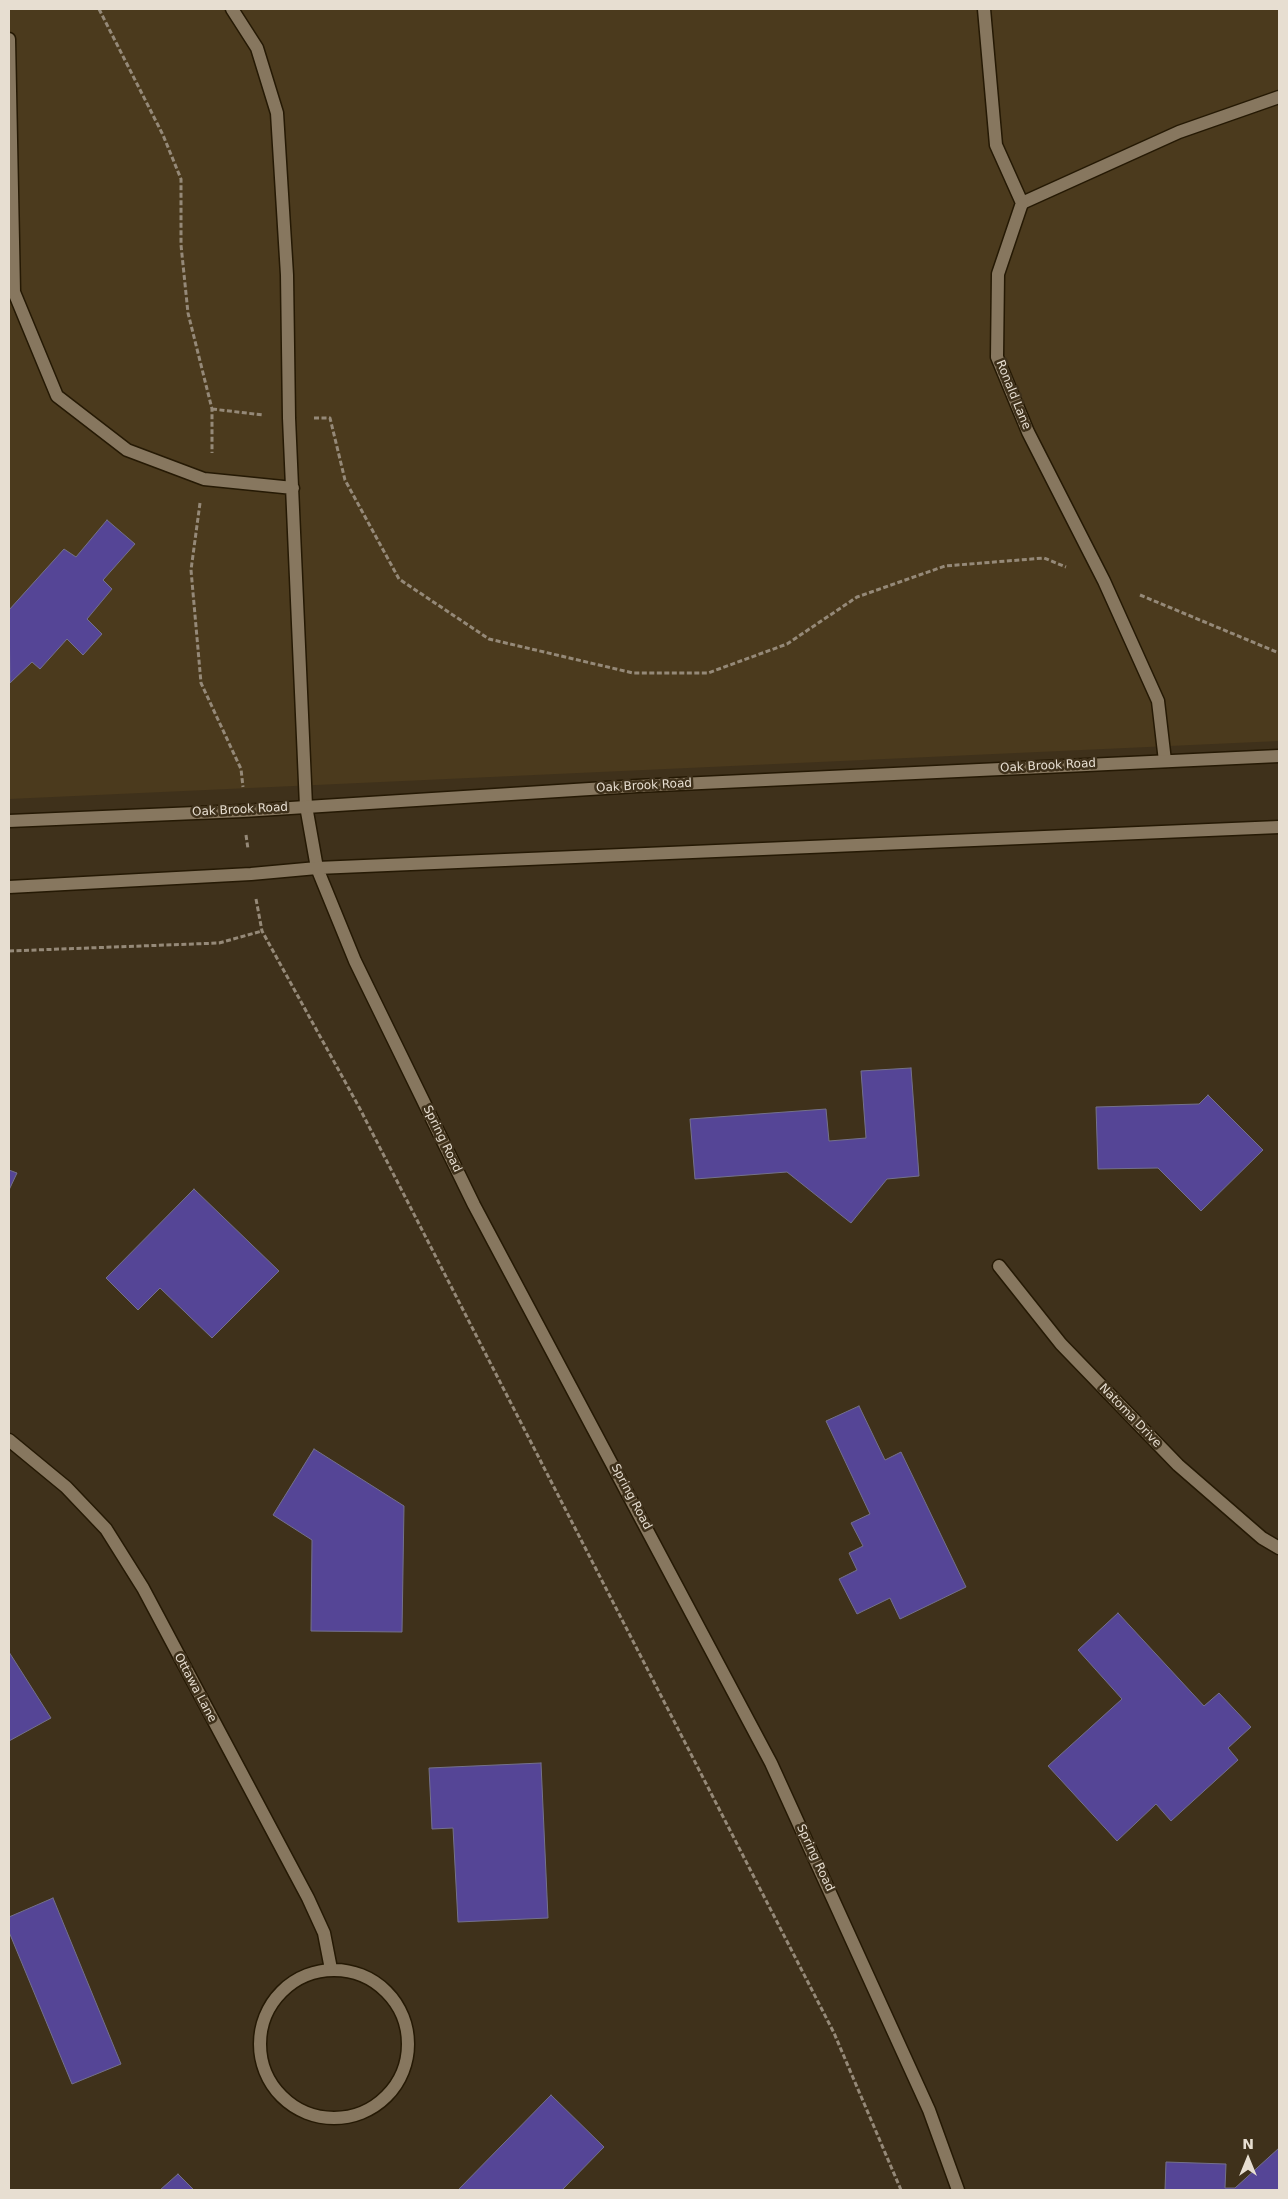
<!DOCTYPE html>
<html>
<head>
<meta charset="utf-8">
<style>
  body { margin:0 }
  #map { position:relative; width:1288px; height:2199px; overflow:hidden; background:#3f311b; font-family:"DejaVu Sans",sans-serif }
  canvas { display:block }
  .frame { position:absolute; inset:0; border:10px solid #e7ded1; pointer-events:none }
  .north { position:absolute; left:1223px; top:2134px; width:50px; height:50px; -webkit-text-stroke:4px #3f311b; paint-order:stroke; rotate:0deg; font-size:14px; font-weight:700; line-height:20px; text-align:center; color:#e7ded1 }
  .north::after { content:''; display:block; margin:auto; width:18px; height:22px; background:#e7ded1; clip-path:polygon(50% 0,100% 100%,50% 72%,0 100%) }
</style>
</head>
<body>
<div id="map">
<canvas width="1288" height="2199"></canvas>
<div class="frame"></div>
<div class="north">N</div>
</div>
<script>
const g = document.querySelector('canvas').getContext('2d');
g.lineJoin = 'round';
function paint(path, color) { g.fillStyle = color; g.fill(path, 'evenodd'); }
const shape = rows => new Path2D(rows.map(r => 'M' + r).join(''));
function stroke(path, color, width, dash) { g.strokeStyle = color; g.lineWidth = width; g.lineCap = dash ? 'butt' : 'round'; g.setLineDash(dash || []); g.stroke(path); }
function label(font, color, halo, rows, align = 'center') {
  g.font = font + ' "DejaVu Sans",sans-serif'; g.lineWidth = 5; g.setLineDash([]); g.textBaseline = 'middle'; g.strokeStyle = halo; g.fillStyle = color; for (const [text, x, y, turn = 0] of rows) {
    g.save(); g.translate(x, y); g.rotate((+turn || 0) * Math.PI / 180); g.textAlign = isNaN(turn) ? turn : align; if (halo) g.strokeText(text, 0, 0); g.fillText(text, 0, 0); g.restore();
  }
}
const built = shape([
  [9,9,1279,9,1279,741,9,799]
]);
const building = shape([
  [107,520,135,544,103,580,112,589,87,619,102,634,83,655,67,639,40,669,32,662,10,683,9,610,64,549,76,557,107,520],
  [911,1068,919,1176,887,1179,851,1223,787,1172,695,1179,690,1119,826,1109,829,1141,866,1138,861,1071,911,1068],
  [1208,1095,1263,1150,1201,1211,1158,1168,1098,1169,1096,1107,1199,1104,1208,1095],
  [9,1170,17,1173,9,1190,9,1170],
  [194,1189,279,1271,212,1338,160,1288,138,1310,106,1278,194,1189],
  [859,1406,885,1460,901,1452,966,1587,900,1619,890,1598,857,1614,839,1579,857,1570,849,1553,863,1546,851,1523,870,1514,826,1421,859,1406],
  [314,1449,404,1506,402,1632,311,1631,312,1540,273,1515,314,1449],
  [1118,1613,1204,1706,1219,1693,1251,1727,1228,1748,1238,1760,1171,1821,1156,1804,1117,1841,1048,1766,1122,1699,1078,1650,1118,1613],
  [9,1652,51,1718,9,1741,9,1652],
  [541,1763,548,1918,458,1922,453,1828,432,1829,429,1768,541,1763],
  [53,1898,121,2064,72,2084,9,1932,9,1917,53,1898],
  [551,2095,604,2147,562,2190,458,2190,551,2095],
  [1279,2148,1279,2190,1165,2190,1166,2162,1226,2164,1225,2188,1235,2188,1279,2148],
  [178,2174,194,2190,160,2190,178,2174]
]);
const path = shape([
  [99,9,163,135,181,179,181,245,188,313,212,409,212,453],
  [212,409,263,415],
  [314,418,330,418,345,480,399,579,489,639,633,673,708,673,787,644,857,597,945,566,1044,558,1066,567],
  [200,503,191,570,201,683,241,769,243,787],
  [1140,595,1279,653],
  [246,835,248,849],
  [256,899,262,931,359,1107,834,2033,901,2190],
  [9,951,219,943,262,931]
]);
const lane = shape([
  [232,9,257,48,277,113,287,275,289,418,306,806],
  [9,39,14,292,57,396,127,450,204,479,293,488],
  [1022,203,1179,132,1279,97]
]);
const street = shape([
  [984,9,996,145,1022,203,998,274,997,357,1028,432,1104,581,1158,701,1165,761],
  [306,806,317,868],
  [999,1266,1061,1344,1178,1465,1262,1538,1279,1548],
  [9,1440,66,1487,106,1529,143,1588,308,1898,324,1933,331,1969],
  '260 2044a74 74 0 1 1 148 0a74 74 0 1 1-148 0Z'
]);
const secondary = shape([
  [9,821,243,811,637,786,1279,756],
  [317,868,355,961,474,1205,771,1763,929,2110,958,2190],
  [9,887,251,874,317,868,1279,827]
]);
const streetNames = [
  ["Ronald Lane",1013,395,68],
  ["Oak Brook Road",1048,766,-3],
  ["Oak Brook Road",644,786,-3],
  ["Oak Brook Road",240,810,-3],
  ["Spring Road",442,1139,64],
  ["Natoma Drive",1130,1416,46],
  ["Spring Road",631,1497,62],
  ["Ottawa Lane",195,1688,62],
  ["Spring Road",815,1858,65]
];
paint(built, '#4b3a1d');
paint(building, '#554596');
stroke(building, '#74718b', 1);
stroke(lane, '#251904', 15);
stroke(street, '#251904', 15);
stroke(secondary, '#251904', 15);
stroke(path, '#958978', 3, [5, 2.5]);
stroke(lane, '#87775f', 12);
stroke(street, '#87775f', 12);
stroke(secondary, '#87775f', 12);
label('12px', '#e7ded1', '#3f311b', streetNames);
</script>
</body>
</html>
